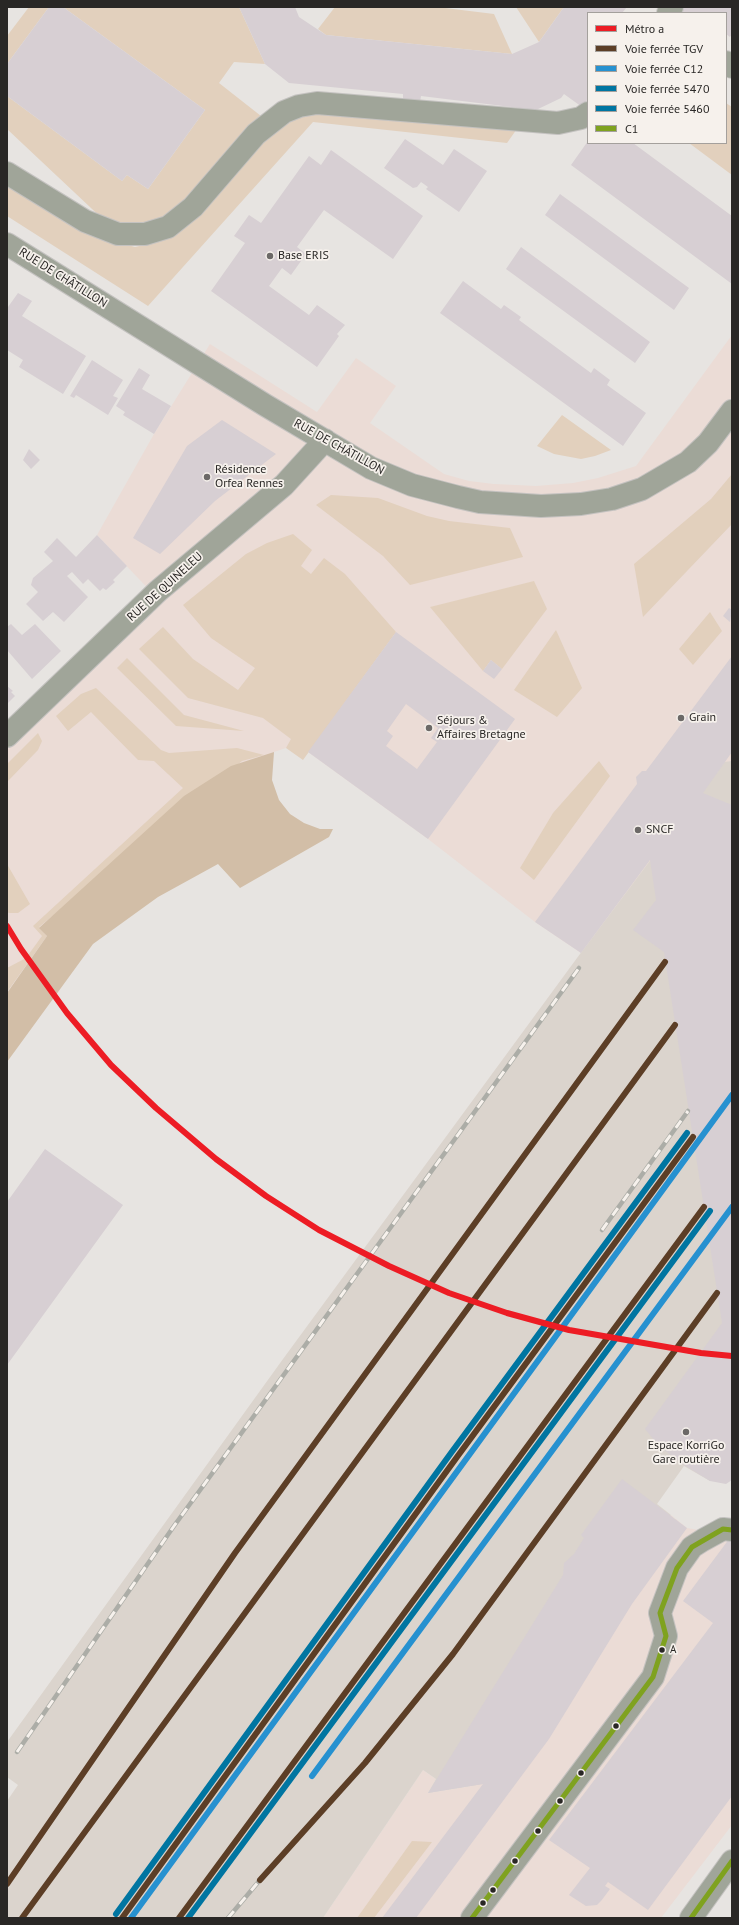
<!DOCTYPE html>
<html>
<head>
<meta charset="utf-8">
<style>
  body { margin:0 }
  #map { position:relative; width:739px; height:1925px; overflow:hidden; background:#e7e4e1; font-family:"PT Sans",sans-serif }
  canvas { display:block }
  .frame { position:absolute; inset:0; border:8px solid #292725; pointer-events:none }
  .legend { position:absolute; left:587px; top:12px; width:140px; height:132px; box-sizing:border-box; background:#f6f1ec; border:1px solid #a4a09c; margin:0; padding:5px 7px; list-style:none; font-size:12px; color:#292725 }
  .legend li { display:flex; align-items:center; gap:8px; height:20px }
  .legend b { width:20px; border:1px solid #a4a09c }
</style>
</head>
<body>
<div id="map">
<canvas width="739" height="1925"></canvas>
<div class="frame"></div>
<ul class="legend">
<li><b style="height:5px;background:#ed1c24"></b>Métro a</li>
<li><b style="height:5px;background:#5c3e26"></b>Voie ferrée TGV</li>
<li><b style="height:5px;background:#2691d0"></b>Voie ferrée C12</li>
<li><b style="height:5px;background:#0075a1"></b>Voie ferrée 5470</li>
<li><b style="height:5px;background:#0075a1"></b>Voie ferrée 5460</li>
<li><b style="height:5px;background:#7fa21f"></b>C1</li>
</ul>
</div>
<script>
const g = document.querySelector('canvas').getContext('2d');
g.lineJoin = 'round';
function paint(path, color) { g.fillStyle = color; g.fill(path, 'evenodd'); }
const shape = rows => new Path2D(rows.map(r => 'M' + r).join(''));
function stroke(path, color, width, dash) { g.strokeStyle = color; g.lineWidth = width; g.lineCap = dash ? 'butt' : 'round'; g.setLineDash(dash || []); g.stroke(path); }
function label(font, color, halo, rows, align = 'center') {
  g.font = font + ' "PT Sans",sans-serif'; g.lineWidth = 3.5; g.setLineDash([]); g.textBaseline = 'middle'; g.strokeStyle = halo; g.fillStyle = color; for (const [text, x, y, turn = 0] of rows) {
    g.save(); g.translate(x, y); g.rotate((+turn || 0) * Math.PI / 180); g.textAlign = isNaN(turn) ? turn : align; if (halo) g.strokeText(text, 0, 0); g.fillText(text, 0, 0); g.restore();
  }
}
const commercial = shape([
  [732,335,732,761,724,763,581,953,535,922,428,839,308,752,286,748,274,752,47,936,7,993,7,745,158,599,97,535,154,434,210,344,317,412,356,358,396,386,370,423,444,474,469,481,494,484,536,486,573,483,598,478,636,466],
  [671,1515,687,1528,732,1536,732,1825,661,1918,323,1918,423,1770,436,1779,428,1793,471,1786]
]);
const built = shape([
  [732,761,732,1480,710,1481,684,1466,657,1504,671,1515,631,1571,640,1578,483,1784,428,1793,436,1779,423,1770,323,1918,7,1918,7,1801,18,1785,7,1777,7,1742,283,1359,577,958,724,762]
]);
const green = shape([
  [29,7,49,7,7,64,7,36],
  [63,7,239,7,265,64,234,62,219,83,261,116,181,203,153,227,108,224,7,129,7,96,122,181,127,175,148,189,205,110],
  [335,7,437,7,494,14,512,54,326,35,318,29],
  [516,7,564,7,539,42],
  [726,103,732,107,732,175,689,143,726,143],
  [297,113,519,126,507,143,313,122,148,306,7,216,7,179,109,240,135,247,153,243,169,236,257,143],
  [562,415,611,450,595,456,581,459,554,454,537,446],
  [732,474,732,524,643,617,634,564,711,499],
  [331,495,378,498,427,516,449,521,510,528,523,557,410,585,383,556,316,505],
  [293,534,312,550,301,566,311,574,324,558,345,574,396,632,303,760,286,748,291,739,263,718,188,698,139,649,163,627,193,659,238,690,255,668,211,638,183,605,246,554,267,543],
  [534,581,547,609,502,669,491,660,483,671,430,607],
  [710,612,722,631,693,665,679,649],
  [556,630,582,688,557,717,514,690],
  [127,658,184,715,244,731,176,726,117,668],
  [96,688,161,750,169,753,237,748,264,755,242,761,39,927,47,936,7,992,7,968,26,958,42,936,33,926,183,788,154,761,138,760,91,712,68,731,56,716,81,694],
  [38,733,42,741,38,750,7,782,7,764],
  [599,761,610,776,534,880,520,868,553,813],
  [7,864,30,904,18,913,9,913,7,912],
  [412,1841,432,1842,374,1918,357,1918]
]);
const forest = shape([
  [274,752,272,780,279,800,290,814,304,823,320,829,333,829,329,837,240,888,218,864,158,897,93,944,7,1062,7,993,47,936,39,928,184,796,231,766]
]);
const building = shape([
  [49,7,63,7,205,110,148,189,127,175,122,181,7,96,7,64],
  [239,7,295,7,299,17,326,35,512,54,539,42,564,7,627,7,622,13,588,13,588,99,582,107,564,94,561,98,536,110,421,96,420,102,403,100,403,94,289,83,265,64],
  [683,7,732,7,732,34,730,37,726,34,726,13,679,13],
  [405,139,443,165,454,149,487,171,459,212,426,189,428,187,421,182,417,187,413,188,384,168],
  [588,141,588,143,633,143,732,216,732,284,571,165],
  [331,150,423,216,393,259,324,210,297,247,306,254,291,275,282,268,269,286,309,315,317,305,345,325,337,334,339,336,317,367,211,291,245,243,234,236,249,215,261,223,309,156,321,165],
  [560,194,689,288,674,310,545,215],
  [521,247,650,342,635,363,506,269],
  [463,281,501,309,504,305,521,317,519,320,591,373,594,368,610,380,607,385,646,413,623,446,440,313],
  [18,293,32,301,22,316,86,356,63,394,19,367,23,360,7,350,7,306,8,307],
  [92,360,123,380,113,396,118,398,108,415,76,395,74,398,70,396],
  [139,368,150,375,142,389,171,406,154,434,123,415,125,412,116,406],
  [222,420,276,454,215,501,160,554,133,538,187,446],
  [29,449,40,460,31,469,23,460],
  [97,535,127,566,113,580,115,582,106,590,103,588,100,591,88,579,83,584,72,572,67,576,88,597,64,622,53,612,43,621,26,604,38,592,31,585,33,578,53,561,44,552,57,538,76,557],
  [729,608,732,610,730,622,723,616],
  [11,624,22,635,35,624,61,651,32,679,7,650,7,627],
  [396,632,515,719,428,839,308,752],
  [406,704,438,728,431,738,437,742,417,769,386,746,393,736,387,731],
  [732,656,732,752,703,793,732,805,732,1480,726,1484,710,1481,684,1465,659,1446,645,1429,722,1323,664,952,633,930,656,900,650,860,581,953,535,922,637,784,636,777,642,771,646,771],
  [491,660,502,669,494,679,483,671],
  [7,686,13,691,11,692,15,696,7,704],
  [45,1149,123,1205,7,1365,7,1202],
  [622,1479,687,1528,632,1604,549,1739,416,1918,382,1918,483,1784,428,1793,563,1575,564,1563,574,1554,584,1538,581,1535],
  [732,1535,732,1796,648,1910,608,1882,605,1886,610,1889,601,1901,597,1905,586,1906,569,1895,590,1868,549,1840,713,1623,683,1601]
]);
const minor = shape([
  [668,13,672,7],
  [726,62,732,67],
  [7,173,85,221,118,234,145,234,168,227,193,207,256,134,284,112,299,106,317,103,558,123,581,118,588,113],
  [7,244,265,405,371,468,412,485,458,497,480,502,541,506,581,504,612,499,642,489,688,462,708,443,732,411],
  [7,736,158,591,284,485,325,440],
  [472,1918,653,1677,666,1636,660,1613,677,1568,692,1547,703,1540,723,1529,732,1530],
  [691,1918,732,1861]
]);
const rail = shape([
  [602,1230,688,1111],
  [17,1752,174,1526,579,968],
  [228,1918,260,1880]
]);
const bus1 = shape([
  [472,1918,653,1677,666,1636,660,1613,677,1568,692,1547,723,1529,732,1530],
  [691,1918,732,1861]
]);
const rail1 = shape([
  [260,1880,365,1763,453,1654,717,1293],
  [7,1884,235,1553,665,962],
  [22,1918,675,1025],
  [122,1918,457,1457,693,1137],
  [179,1918,704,1207]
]);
const rail2 = shape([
  [312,1776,732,1207],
  [131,1918,732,1095]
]);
const rail3 = shape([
  [116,1914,451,1453,687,1133]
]);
const rail4 = shape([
  [188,1918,710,1211]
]);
const metro1 = shape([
  [7,926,21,949,67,1013,111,1065,156,1108,216,1159,266,1196,319,1230,389,1266,449,1293,507,1313,569,1330,701,1353,732,1356]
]);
const markers = [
  [270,256,4,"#6c6967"],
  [207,477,4,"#6c6967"],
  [681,718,4,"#6c6967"],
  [429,728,4,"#6c6967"],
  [638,830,4,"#6c6967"],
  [686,1432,4,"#6c6967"],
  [662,1650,3.5,"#292725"],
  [616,1726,3.5,"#292725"],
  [581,1773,3.5,"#292725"],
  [560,1801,3.5,"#292725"],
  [538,1831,3.5,"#292725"],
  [515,1861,3.5,"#292725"],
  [493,1890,3.5,"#292725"],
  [483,1903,3.5,"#292725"]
];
const busNames = [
  ["A",670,1650]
];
const poiNames = [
  ["Base ERIS",278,256],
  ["Résidence",215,470],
  ["Orfea Rennes",215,484],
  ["Grain",689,718],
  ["Séjours &",437,721],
  ["Affaires Bretagne",437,735],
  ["SNCF",646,830],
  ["Espace KorriGo",686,1446,"center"],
  ["Gare routière",686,1460,"center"]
];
const streetNames = [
  ["RUE DE CHÂTILLON",63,278,32],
  ["RUE DE CHÂTILLON",339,447,29],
  ["RUE DE QUINELEU",165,587,-42]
];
paint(commercial, '#ebdcd6');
paint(built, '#dbd4cd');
paint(green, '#e2d0bd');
paint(forest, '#d2bea7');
paint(building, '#d7cfd3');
stroke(minor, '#c4c2c0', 24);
stroke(minor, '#a0a599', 22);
stroke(rail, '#acada7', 4.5);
stroke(rail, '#f6f1ec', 3, [9]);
stroke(bus1, '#7fa21f', 5);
stroke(rail1, '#5c3e26', 6);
stroke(rail2, '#2691d0', 6);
stroke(rail3, '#0075a1', 6);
stroke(rail4, '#0075a1', 6);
stroke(metro1, '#ed1c24', 6);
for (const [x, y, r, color] of markers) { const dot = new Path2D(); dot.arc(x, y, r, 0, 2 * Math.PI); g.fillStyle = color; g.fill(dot); stroke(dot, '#f6f1ec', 1.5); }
label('11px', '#292725', '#f6f1ec', busNames, 'left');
label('12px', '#292725', '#f6f1ec', poiNames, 'left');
label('12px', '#292725', '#f6f1ec', streetNames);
</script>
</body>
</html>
